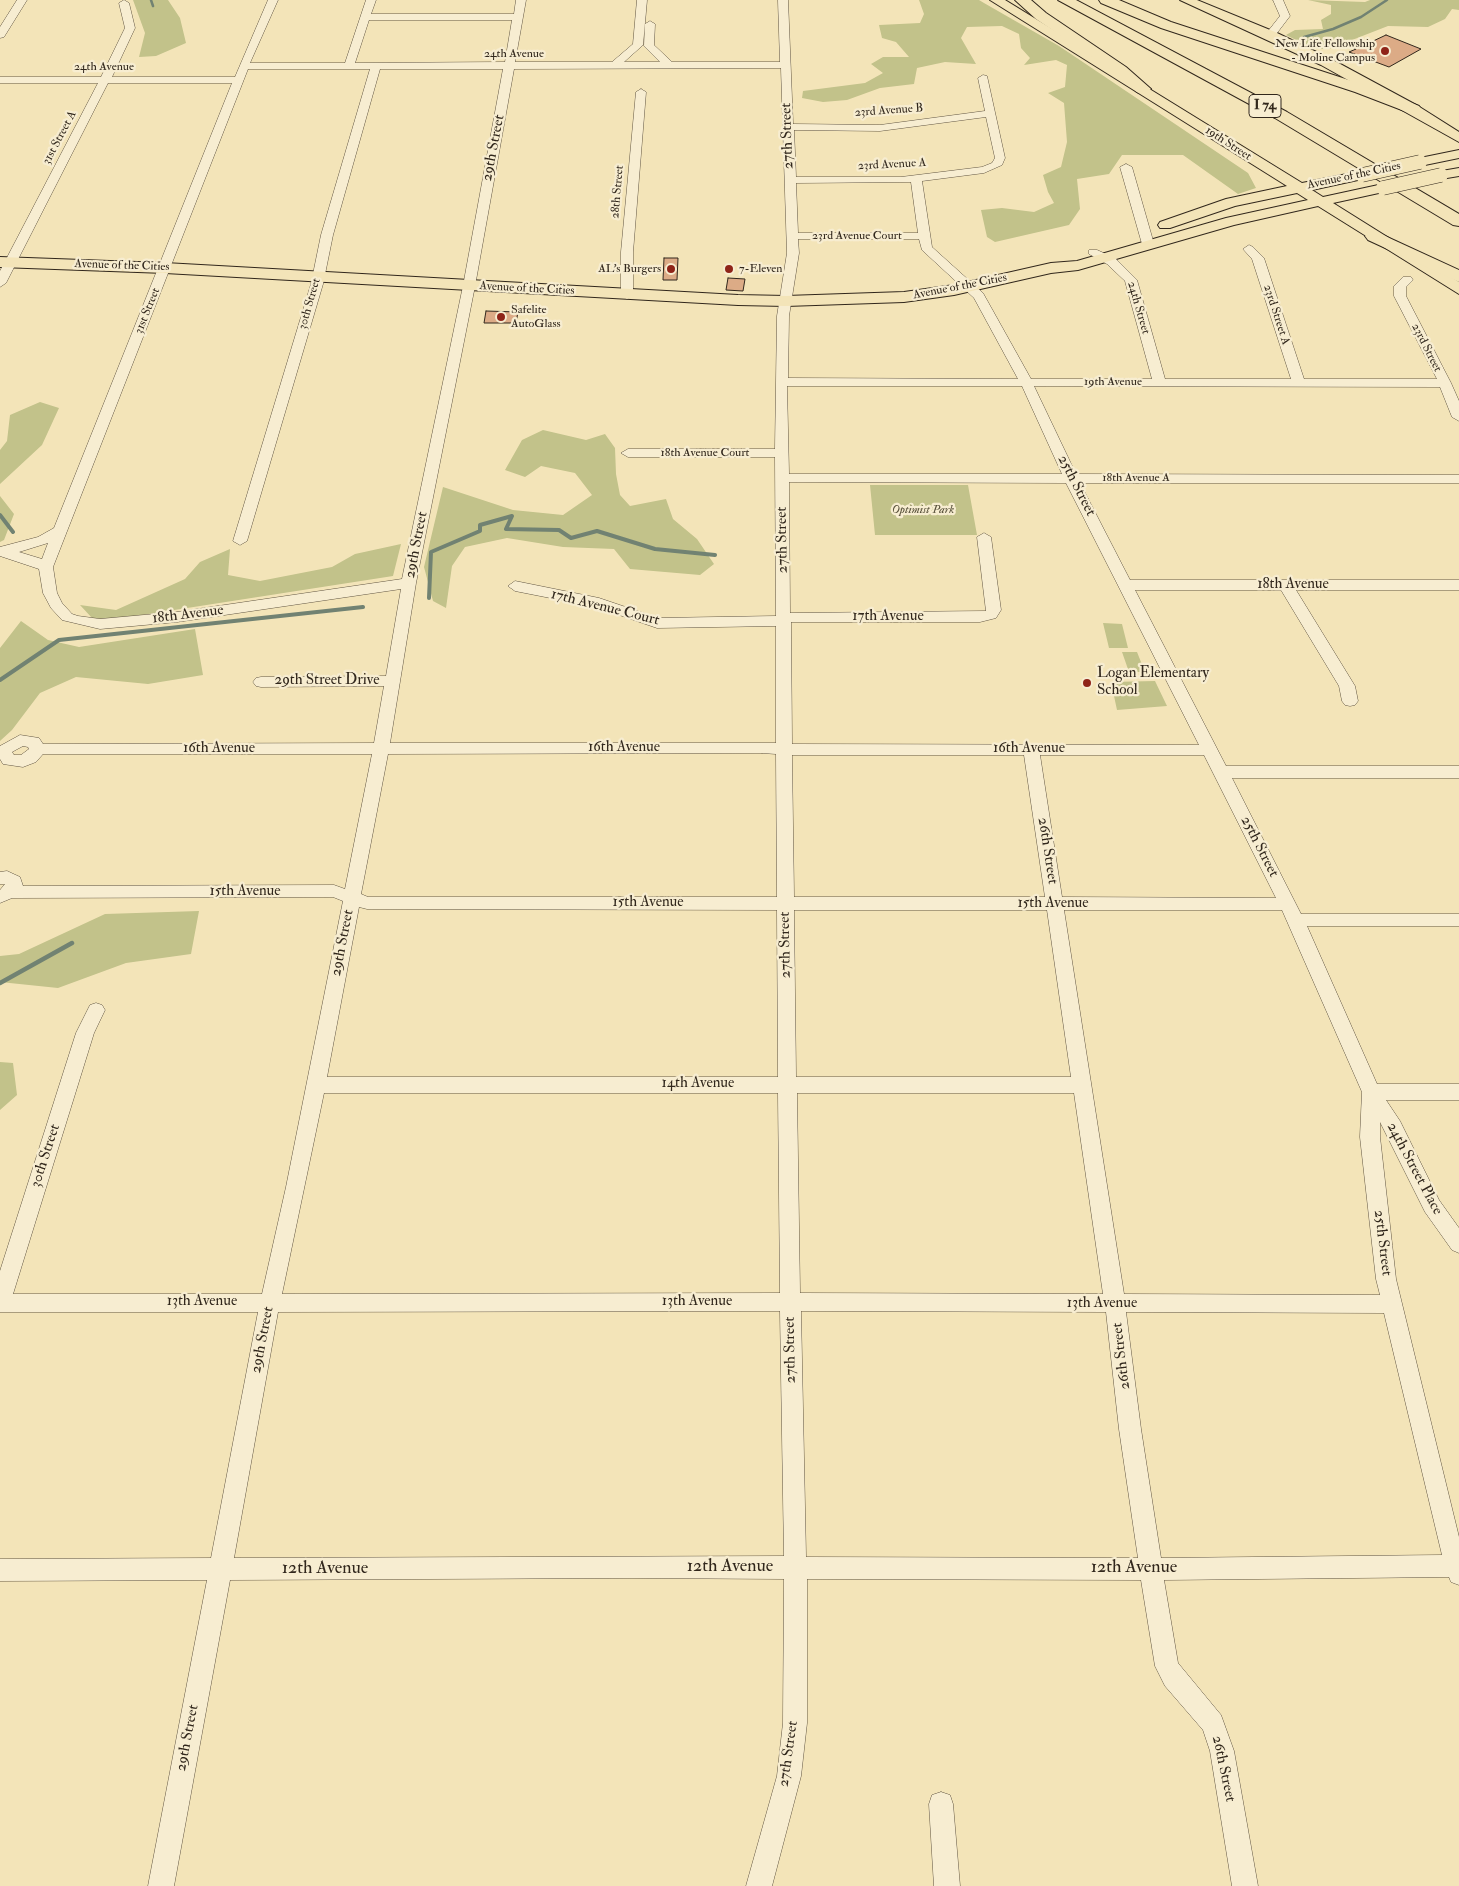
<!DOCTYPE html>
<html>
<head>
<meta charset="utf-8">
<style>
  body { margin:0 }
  canvas { display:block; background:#f3e4b8 }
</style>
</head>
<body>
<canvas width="1459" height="1886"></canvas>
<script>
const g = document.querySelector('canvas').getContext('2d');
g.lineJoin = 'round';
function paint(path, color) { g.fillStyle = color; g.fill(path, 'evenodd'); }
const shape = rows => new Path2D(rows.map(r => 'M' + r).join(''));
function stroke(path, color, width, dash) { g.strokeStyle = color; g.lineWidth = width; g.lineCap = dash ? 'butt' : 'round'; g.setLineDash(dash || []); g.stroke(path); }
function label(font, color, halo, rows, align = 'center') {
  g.font = font + ' "IM FELL Double Pica",serif'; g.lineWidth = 4.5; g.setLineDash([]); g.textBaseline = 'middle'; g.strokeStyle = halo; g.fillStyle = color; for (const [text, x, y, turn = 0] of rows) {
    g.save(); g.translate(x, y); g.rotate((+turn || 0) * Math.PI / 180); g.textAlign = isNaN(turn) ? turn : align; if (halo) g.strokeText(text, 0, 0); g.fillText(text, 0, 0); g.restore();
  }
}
const green = shape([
  [133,0,168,0,180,18,186,43,156,56,139,57,145,33],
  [919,0,979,0,984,3,1059,46,1248,173,1256,188,1238,194,1183,155,1122,155,1109,174,1077,179,1080,209,1069,225,995,242,987,237,981,210,1002,208,1034,212,1054,203,1048,192,1043,175,1061,167,1067,142,1064,103,1048,93,1065,87,1067,65,1056,60,1024,65,1030,58,1021,48,1019,34,1002,26,967,27,961,38,976,64,945,62,917,68,914,84,880,88,847,100,823,102,802,98,803,91,865,83,883,73,871,64,883,57,909,57,896,42,882,38,879,25,920,23,924,14],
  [1308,0,1365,2,1370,0,1459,0,1459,10,1452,9,1445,19,1428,27,1388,26,1329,49,1314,49,1286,35,1295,30,1323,29,1321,20,1331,14,1331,5],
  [40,402,59,408,42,445,0,484,0,450,7,441,10,415],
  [543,430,586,440,605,434,615,448,616,474,620,495,630,506,666,499,673,519,697,539,714,564,700,575,630,569,614,549,563,547,507,538,465,547,452,566,446,608,433,601,424,567,443,487,513,510,563,515,592,495,575,473,541,466,525,477,505,470,522,440],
  [870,485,968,485,977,535,875,535],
  [0,496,14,514,4,540,0,542],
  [401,544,393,576,110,620,92,618,80,605,116,610,185,579,200,562,230,549,228,575,260,581,332,567,355,554],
  [21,621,48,640,79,647,195,629,203,675,148,684,76,677,40,693,12,730,0,741,0,648],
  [1103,623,1122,624,1128,648,1109,648],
  [1122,652,1137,652,1145,672,1129,672],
  [1155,681,1167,706,1117,710,1111,682],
  [199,911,191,954,126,963,58,988,0,982,0,956,19,954,105,914],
  [0,1062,13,1063,17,1095,0,1110]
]);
const streamFar2 = shape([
  [151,0,153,6],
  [1304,37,1333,29,1361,17,1387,0]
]);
const streamFar1 = shape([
  [0,515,13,532],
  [429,598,431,552,480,531,480,525,512,516,506,529,559,530,571,538,597,531,655,549,715,555],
  [0,680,59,640,363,607]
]);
const stream = shape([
  [0,983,72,943]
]);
const building = shape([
  [1386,35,1421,49,1389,67,1349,52,1356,49,1347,46,1361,40,1369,43,1386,35],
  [664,258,678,258,677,280,663,280,664,258],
  [728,278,745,279,743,291,726,290,728,278],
  [486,311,518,312,516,323,484,323,486,311]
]);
const minor = shape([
  [17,0,27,0,4,37,0,38,0,27,17,0],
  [124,0,129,3,135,28,112,77,235,77,268,0,278,0,250,63,345,63,366,0,376,0,371,14,514,14,516,0,526,0,515,62,612,62,633,44,637,0,647,0,643,45,624,62,660,62,644,46,645,24,650,21,655,24,654,45,672,62,780,62,778,0,788,0,793,124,880,125,985,111,978,78,983,75,987,76,1005,158,1002,165,984,173,922,181,932,247,983,293,1031,379,1152,379,1125,281,1107,264,1089,254,1089,250,1097,250,1115,258,1137,280,1165,379,1291,379,1252,259,1243,249,1249,245,1253,247,1264,258,1304,379,1437,379,1394,296,1394,286,1403,277,1411,277,1413,280,1406,287,1406,296,1451,383,1459,401,1459,421,1452,417,1440,387,1034,386,1076,474,1459,475,1459,483,1080,483,1130,580,1459,580,1459,590,1296,590,1355,686,1358,701,1355,705,1350,706,1345,705,1342,701,1339,686,1281,590,1135,590,1226,766,1459,766,1459,778,1232,778,1301,914,1459,914,1459,926,1307,926,1377,1084,1459,1084,1459,1100,1386,1100,1400,1121,1439,1200,1459,1228,1459,1253,1452,1250,1425,1212,1380,1122,1380,1137,1396,1279,1459,1537,1459,1585,1451,1582,1449,1577,1164,1580,1178,1663,1221,1715,1234,1751,1258,1886,1232,1886,1210,1751,1203,1730,1165,1686,1155,1666,1141,1580,807,1579,807,1723,801,1776,772,1886,746,1886,777,1776,783,1723,784,1579,631,1578,230,1580,174,1886,148,1886,207,1580,0,1581,0,1559,211,1558,258,1312,0,1312,0,1271,76,1033,90,1005,96,1003,102,1005,105,1010,94,1033,13,1294,262,1294,286,1187,343,901,333,897,12,898,0,903,0,890,5,884,0,884,0,872,7,871,20,877,23,886,334,885,345,889,372,754,43,754,36,762,23,767,3,764,0,759,0,746,20,735,39,738,43,744,374,743,384,686,261,687,256,686,253,682,256,678,261,677,386,676,401,589,177,622,100,629,62,620,51,608,43,593,39,569,0,556,0,547,38,537,54,528,232,83,108,83,6,283,0,287,0,271,98,83,0,83,0,77,101,77,125,28,119,3,124,0],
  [369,20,512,20,505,62,355,63,369,20],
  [781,68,787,253,777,316,775,449,628,449,621,453,628,457,775,457,776,616,658,618,599,598,515,581,508,586,515,591,596,607,657,628,776,626,776,743,390,743,416,583,475,286,514,69,781,68],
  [248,69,370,69,321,235,311,284,233,541,240,545,247,541,323,284,333,235,380,69,503,69,463,286,402,579,177,612,100,619,78,616,72,614,62,603,57,593,53,567,248,69],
  [986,117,995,158,992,163,982,167,901,177,796,177,794,130,880,131,986,117],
  [911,182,918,233,798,233,796,183,911,182],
  [798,239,919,239,922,250,974,298,1018,379,788,378,789,316,799,253,798,239],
  [787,386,1022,386,1062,474,789,474,787,386],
  [789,482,1066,483,1199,745,792,744,791,622,980,622,996,618,1001,610,991,537,984,533,977,537,986,611,790,613,789,482],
  [48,543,42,559,19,552,48,543],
  [23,746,28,747,29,749,21,755,14,755,12,752,23,746],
  [762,753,776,754,777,897,368,897,361,894,388,754,762,753],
  [792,755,1024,755,1045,897,794,897,792,755],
  [1040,755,1204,755,1276,898,1062,897,1040,755],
  [359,907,367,909,777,910,778,1077,327,1077,359,907],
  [794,910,1047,910,1071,1077,796,1077,794,910],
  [1064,910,1282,910,1362,1092,1360,1137,1376,1279,1380,1295,1124,1294,1064,910],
  [324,1093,778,1093,780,1293,282,1294,324,1093],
  [797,1093,1074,1093,1103,1294,800,1293,797,1093],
  [780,1311,784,1556,234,1558,278,1312,780,1311],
  [801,1311,1106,1312,1119,1429,1138,1558,806,1557,801,1311],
  [1126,1312,1384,1313,1442,1555,1161,1558,1141,1429,1126,1312],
  [1273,0,1283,0,1290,16,1274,37,1270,38,1265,35,1280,16,1273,0],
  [641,89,646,92,633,252,633,295,627,299,621,295,621,252,636,92,641,89],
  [1126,164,1132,167,1154,244,1152,246,1148,248,1142,244,1120,167,1126,164],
  [941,1792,950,1795,953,1804,960,1886,934,1886,929,1804,932,1795,941,1792]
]);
const major = shape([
  [990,0,1005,0,1302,183,1362,171,1369,175,1367,178,1312,190,1323,197,1383,184,1388,185,1390,188,1388,191,1333,203,1459,282,1459,294,1318,206,1234,225,1078,270,1051,273,954,295,904,302,786,306,738,305,165,273,0,267,0,257,165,263,738,295,786,296,904,292,954,285,1051,263,1077,261,1226,218,1308,200,1297,193,1235,206,1170,228,1160,228,1158,225,1160,222,1226,199,1287,186,990,0],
  [1180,0,1197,0,1275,32,1331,59,1418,106,1459,132,1459,142,1321,65,1180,0],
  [1459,150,1459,158,1420,166,1413,162,1415,159,1459,150],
  [1459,168,1459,176,1441,179,1434,175,1436,172,1459,168]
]);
const highway = shape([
  [1015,0,1031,0,1046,13,1126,67,1151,89,1143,94,1137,92,1116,73,1036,19,1015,0],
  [1058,0,1076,0,1287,112,1459,214,1459,226,1453,225,1275,118,1058,0],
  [1099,0,1119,0,1171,22,1367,86,1419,106,1421,109,1419,112,1407,112,1355,92,1161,28,1101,3,1099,0],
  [1374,231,1459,270,1459,282,1368,240,1365,236,1368,232,1374,231]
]);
const majorBridge = shape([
  [1362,175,1420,162],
  [1383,188,1441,175]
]);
const markers = [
  [1385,51,5,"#8f2418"],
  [671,269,5,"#8f2418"],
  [729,269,5,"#8f2418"],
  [501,317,5,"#8f2418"],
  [1087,683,5,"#8f2418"]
];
const farPoinames = [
  ["New Life Fellowship",1375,44],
  ["- Moline Campus",1375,58],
  ["AL's Burgers",661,269],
  ["7-Eleven",739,269,"left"],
  ["Safelite",511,310,"left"],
  ["AutoGlass",511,324,"left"]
];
const farStreetnames = [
  ["24th Avenue",514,54],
  ["24th Avenue",104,67],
  ["23rd Avenue B",889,111,-4],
  ["31st Street A",60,138,-62],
  ["19th Street",1228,144,33],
  ["23rd Avenue A",892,165,-3],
  ["Avenue of the Cities",1354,176,-12],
  ["28th Street",618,192,-85],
  ["23rd Avenue Court",857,236],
  ["Avenue of the Cities",122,266,2],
  ["Avenue of the Cities",960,287,-11],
  ["Avenue of the Cities",527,289,3],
  ["30th Street",310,304,-74],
  ["24th Street",1138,308,74],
  ["31st Street",148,311,-68],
  ["23rd Street A",1276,315,72],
  ["23rd Street",1426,348,63],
  ["19th Avenue",1113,382],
  ["18th Avenue Court",705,453],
  ["18th Avenue A",1136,478]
];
const farParknames = [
  ["Optimist Park",923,510]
];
const shields = [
  [1265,106,32]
];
const shieldNames = [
  ["I 74",1265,106]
];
const streetNames = [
  ["27th Street",788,136,-92],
  ["29th Street",494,148,-79],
  ["25th Street",1076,486,63],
  ["27th Street",783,540,-91],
  ["29th Street",417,545,-79],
  ["18th Avenue",1293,585],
  ["17th Avenue Court",605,608,14],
  ["18th Avenue",188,615,-7],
  ["17th Avenue",888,617],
  ["29th Street Drive",327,681],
  ["16th Avenue",624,748],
  ["16th Avenue",219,749],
  ["16th Avenue",1029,749],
  ["25th Street",1259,847,63],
  ["26th Street",1047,851,81],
  ["15th Avenue",245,892],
  ["15th Avenue",648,903],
  ["15th Avenue",1053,904],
  ["29th Street",343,943,-79],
  ["27th Street",786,945,-91],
  ["14th Avenue",698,1084],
  ["30th Street",46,1156,-72],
  ["24th Street Place",1414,1169,62],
  ["25th Street",1382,1243,83],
  ["13th Avenue",202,1302],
  ["13th Avenue",697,1302],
  ["13th Avenue",1102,1304],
  ["29th Street",263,1340,-79],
  ["27th Street",791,1350,-91],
  ["26th Street",1122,1356,-97],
  ["29th Street",188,1738,-79],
  ["27th Street",789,1754,-82],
  ["26th Street",1223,1769,78]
];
const poiNames = [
  ["Logan Elementary",1097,674],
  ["School",1097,691]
];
const nearStreetnames = [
  ["12th Avenue",730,1567],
  ["12th Avenue",1134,1568],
  ["12th Avenue",325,1569]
];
paint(green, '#c2c28a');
stroke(streamFar2, '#718272', 2.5);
stroke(streamFar1, '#718272', 4);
stroke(stream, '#718272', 4.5);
paint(building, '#dcab86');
stroke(building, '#31271c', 1);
stroke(minor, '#625643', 1);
stroke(major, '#31271c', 2);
stroke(highway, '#31271c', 2);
paint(minor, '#f7edd1');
paint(major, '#f3e4b8');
paint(highway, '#f3e4b8');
stroke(majorBridge, '#31271c', 15, []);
stroke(majorBridge, '#f3e4b8', 14);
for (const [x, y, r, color] of markers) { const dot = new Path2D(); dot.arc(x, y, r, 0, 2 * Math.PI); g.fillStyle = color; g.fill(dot); stroke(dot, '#f7edd1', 2); }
label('12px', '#31271c', '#f7edd1', farPoinames, 'right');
label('12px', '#31271c', '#f7edd1', farStreetnames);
label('italic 12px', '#554e38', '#f7edd1', farParknames);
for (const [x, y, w] of shields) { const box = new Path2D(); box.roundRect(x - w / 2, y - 11.5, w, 23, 4); g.fillStyle = '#f7edd1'; g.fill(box); stroke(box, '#31271c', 1); }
label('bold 14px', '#31271c', null, shieldNames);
label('15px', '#31271c', '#f7edd1', streetNames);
label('15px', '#31271c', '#f7edd1', poiNames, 'left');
label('18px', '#31271c', '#f7edd1', nearStreetnames);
</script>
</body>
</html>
